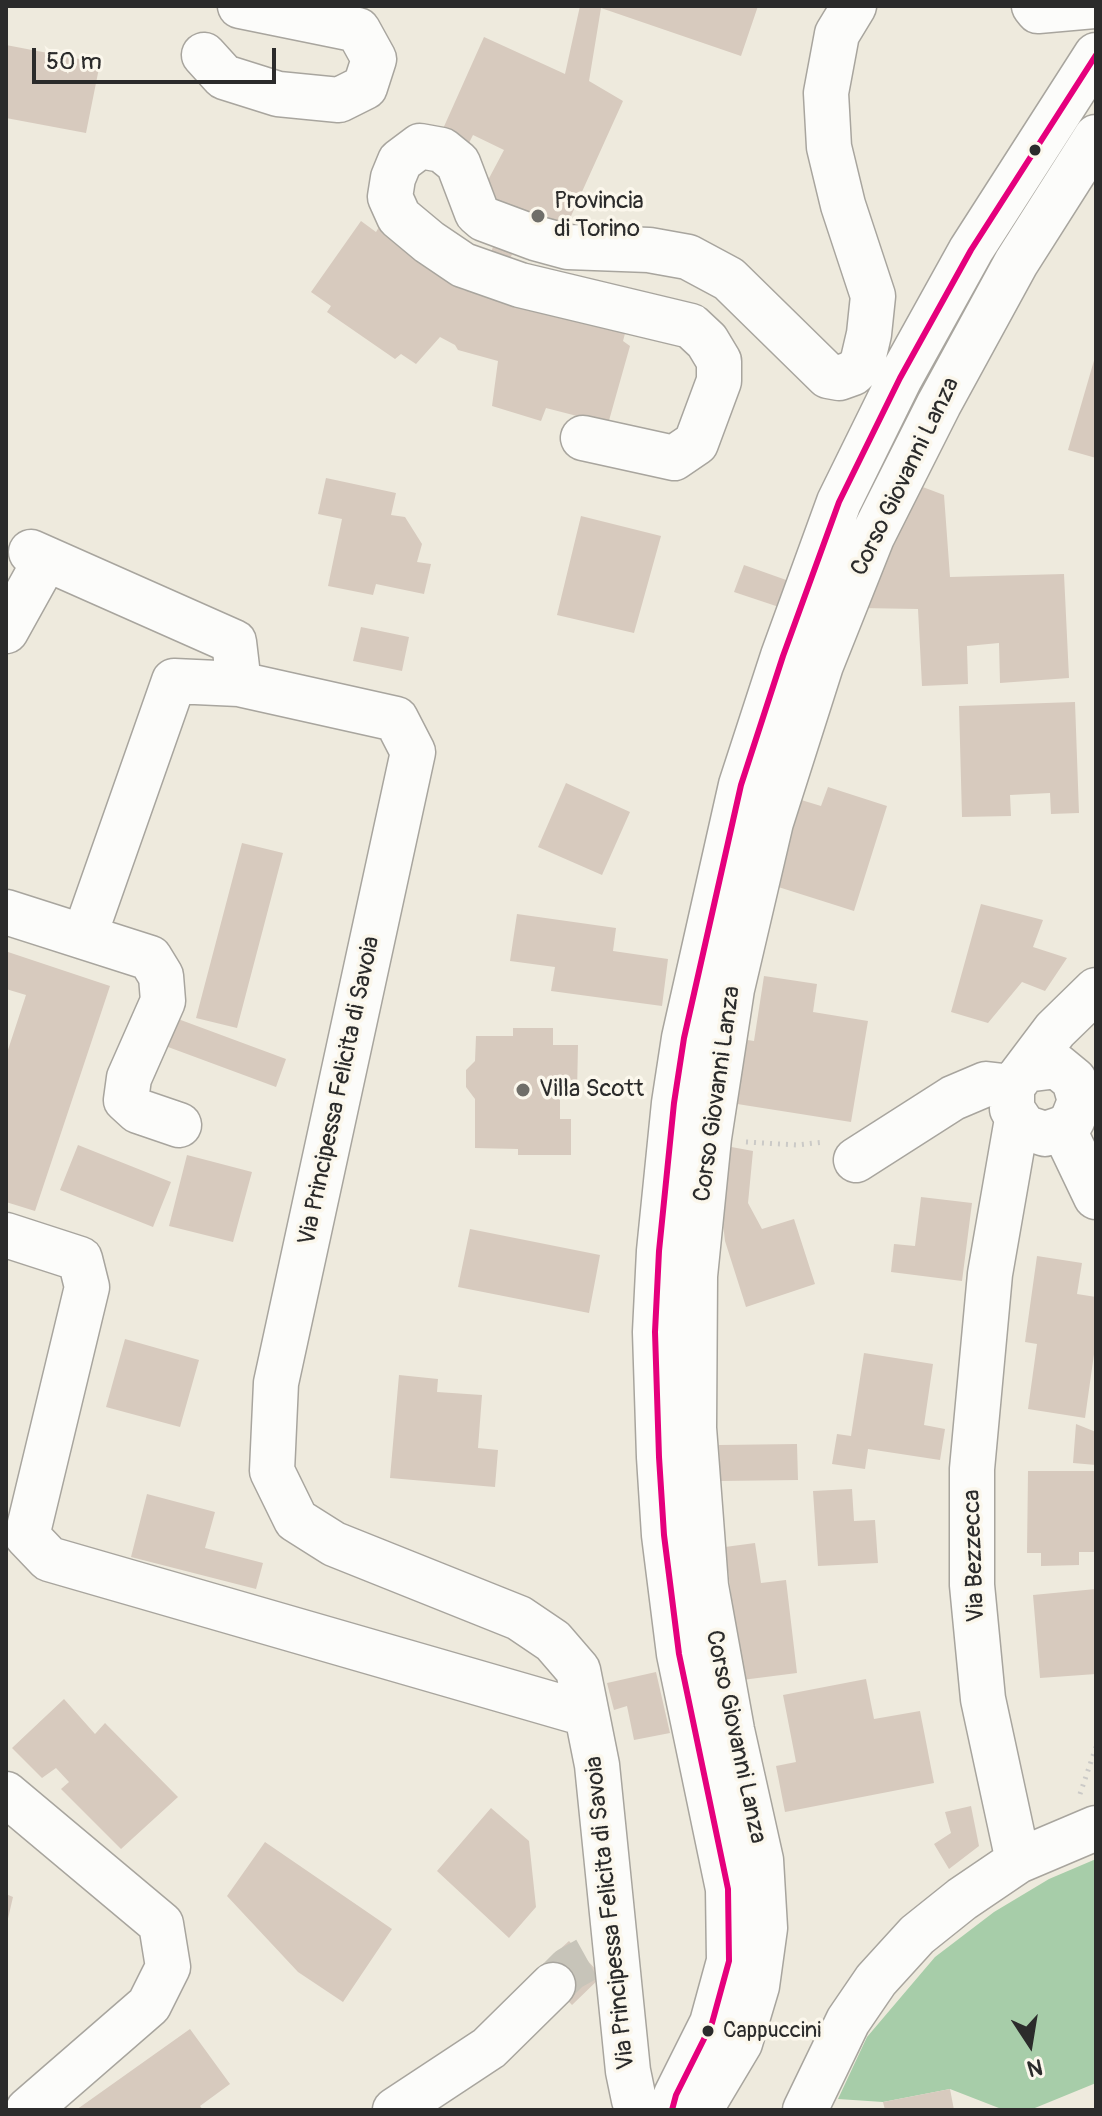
<!DOCTYPE html>
<html>
<head>
<meta charset="utf-8">
<style>
  body { margin:0 }
  #map { position:relative; width:1102px; height:2116px; overflow:hidden; background:#eeeadd; font-family:Pangolin,sans-serif }
  canvas { display:block }
  .frame { position:absolute; inset:0; border:8px solid #2b2b2b; pointer-events:none }
  .north { position:absolute; left:990px; top:2004px; width:80px; height:80px; -webkit-text-stroke:6px #fbf7ec; paint-order:stroke; rotate:168deg; font-size:22px; font-weight:700; line-height:32px; text-align:center; color:#2b2b2b }
  .north::after { content:''; display:block; margin:auto; width:28px; height:36px; background:#2b2b2b; clip-path:polygon(50% 0,100% 100%,50% 72%,0 100%) }
  .scale { position:absolute; left:32px; top:48px; width:244px; height:36px; box-sizing:border-box; border:4px solid #2b2b2b; border-top:0; padding-left:10px; font-size:24px; line-height:28px; white-space:nowrap; color:#2b2b2b; -webkit-text-stroke:6px #fbf7ec; paint-order:stroke }
</style>
</head>
<body>
<div id="map">
<canvas width="1102" height="2116"></canvas>
<div class="frame"></div>
<div class="north">N</div>
<div class="scale">50 m</div>
</div>
<script>
const g = document.querySelector('canvas').getContext('2d');
g.lineJoin = 'round';
function paint(path, color) { g.fillStyle = color; g.fill(path, 'evenodd'); }
const shape = rows => new Path2D(rows.map(r => 'M' + r).join(''));
function stroke(path, color, width, dash) { g.strokeStyle = color; g.lineWidth = width; g.lineCap = dash ? 'butt' : 'round'; g.setLineDash(dash || []); g.stroke(path); }
function label(font, color, halo, rows, align = 'center') {
  g.font = font + ' Pangolin,sans-serif'; g.lineWidth = 7; g.setLineDash([]); g.textBaseline = 'middle'; g.strokeStyle = halo; g.fillStyle = color; for (const [text, x, y, turn = 0] of rows) {
    g.save(); g.translate(x, y); g.rotate((+turn || 0) * Math.PI / 180); g.textAlign = isNaN(turn) ? turn : align; if (halo) g.strokeText(text, 0, 0); g.fillText(text, 0, 0); g.restore();
  }
}
const forest = shape([
  [1096,1859,1096,2083,1030,2110,1004,2110,950,2089,883,2102,838,2099,867,2037,935,1957,994,1912,1049,1879]
]);
const building = shape([
  [580,6,758,6,741,56,601,8,589,81,623,101,562,236,525,220,498,291,627,326,623,341,630,346,608,424,546,408,541,421,492,406,498,361,458,350,455,345,440,337,416,364,401,354,395,359,327,312,331,306,311,292,361,221,376,232,382,222,446,280,463,290,477,293,505,212,478,199,504,150,473,135,469,143,442,131,484,37,565,74],
  [6,45,100,63,86,133,6,118],
  [1095,357,1096,357,1096,458,1068,450],
  [326,478,396,493,391,515,405,517,422,544,417,562,431,564,424,594,376,584,373,595,328,586,342,519,318,514],
  [912,483,944,495,950,577,1064,574,1069,678,1000,683,999,643,967,646,968,684,922,686,918,609,861,608],
  [581,516,661,536,634,633,557,615],
  [744,565,789,581,779,607,734,592],
  [361,627,409,637,402,671,353,661],
  [1075,702,1079,813,1051,814,1050,793,1010,795,1011,816,962,817,959,706],
  [566,783,630,812,602,875,538,847],
  [828,787,887,806,854,911,772,885,798,799,821,806],
  [242,843,283,853,237,1028,196,1018],
  [981,904,1043,920,1033,947,1067,958,1045,991,1022,982,988,1023,951,1012],
  [517,914,616,928,613,951,668,959,662,1006,551,991,555,967,510,961],
  [8,952,110,986,35,1211,6,1202,6,1056,26,995,6,989],
  [764,976,817,984,813,1012,868,1021,851,1122,731,1103,741,1039,754,1041],
  [170,1016,286,1059,276,1087,160,1044],
  [513,1028,553,1028,553,1045,578,1045,577,1093,560,1093,560,1119,571,1119,571,1155,518,1155,518,1149,475,1148,475,1099,466,1087,466,1070,475,1061,476,1036,513,1036],
  [78,1145,171,1182,153,1227,60,1190],
  [726,1146,753,1151,748,1203,762,1229,794,1219,815,1284,746,1307,725,1241,720,1199],
  [187,1155,252,1172,233,1242,169,1226],
  [921,1197,972,1203,962,1281,891,1272,894,1244,915,1246],
  [470,1229,600,1255,589,1313,458,1287],
  [1037,1256,1082,1263,1077,1294,1096,1297,1096,1340,1085,1418,1028,1409,1037,1344,1025,1342],
  [125,1339,199,1360,180,1427,106,1407],
  [864,1353,933,1364,924,1425,945,1429,940,1460,868,1449,865,1469,832,1464,837,1434,851,1436],
  [399,1375,438,1379,437,1392,482,1395,478,1448,498,1450,495,1487,390,1478],
  [1076,1424,1096,1432,1096,1465,1073,1463],
  [797,1444,798,1480,720,1481,719,1445],
  [1028,1471,1096,1471,1096,1552,1079,1552,1079,1565,1041,1566,1041,1553,1027,1553],
  [852,1489,854,1521,875,1520,878,1563,818,1566,813,1491],
  [147,1494,215,1512,205,1548,263,1563,256,1589,131,1557],
  [755,1543,761,1583,786,1580,797,1673,742,1680,725,1547],
  [1096,1589,1096,1674,1040,1678,1033,1595],
  [656,1672,670,1733,634,1740,627,1706,614,1710,607,1683],
  [866,1679,874,1719,920,1711,934,1783,785,1812,776,1766,796,1762,783,1695],
  [64,1699,95,1734,105,1723,178,1797,121,1849,61,1789,69,1782,56,1768,42,1778,12,1748],
  [971,1806,979,1846,949,1869,934,1844,951,1833,945,1812],
  [491,1808,529,1841,536,1907,509,1938,437,1871],
  [265,1842,392,1929,343,2002,298,1972,227,1896],
  [6,1894,13,1897,7,1923,6,1923],
  [569,1941,602,1976,572,2005,538,1969],
  [190,2029,230,2084,200,2106,203,2110,76,2110],
  [950,2089,954,2110,885,2110,883,2102]
]);
const minorTunnel = shape([
  [553,1985,569,1969,587,1959]
]);
const path = shape([
  [746,1142,797,1145,824,1142],
  [1080,1794,1096,1747]
]);
const minor = shape([
  [1034,6,1038,11,1094,6],
  [204,55,224,77,278,94,339,100,365,87,374,59,358,30,240,6],
  [583,438,674,458,696,443,719,381,719,361,707,341,691,326,520,285,463,265,429,242,399,217,390,197,393,178,400,161,420,146,442,150,458,163,477,213,484,219,535,238,568,247,649,250,688,257,729,279,828,376,839,378,853,373,862,364,869,334,873,296,843,205,829,147,826,93,837,34,854,6],
  [31,552,234,642,239,684,396,719,413,752,276,1383,272,1471,296,1520,334,1544,519,1618,553,1641,578,1670,597,1765,628,2071,634,2100,640,2110],
  [6,631,46,559],
  [6,912,150,958,161,976,163,1001,129,1078,126,1100,138,1111,179,1125],
  [84,937,174,681,239,684],
  [1025,1070,1057,1066,1074,1080,1080,1101,1072,1121,1063,1128,1045,1134,1024,1127,1012,1109,1012,1087,1055,1030,1096,990],
  [1017,1119,990,1274,972,1469,972,1585,983,1699,1018,1861],
  [1063,1128,1096,1197],
  [856,1160,953,1098,986,1084,1012,1087],
  [6,1235,80,1259,87,1287,27,1536,49,1559,586,1714],
  [6,1794,161,1924,168,1967,149,2005,28,2110],
  [395,2110,489,2048,553,1985],
  [672,2110,676,2095,712,2023,729,1961,728,1889,679,1654,664,1535,659,1457,655,1332,659,1251,674,1103,684,1038,741,785,783,656,839,502,900,378,971,250,1096,55],
  [700,2110,740,2043,757,1986,765,1928,761,1860,732,1730,706,1586,694,1428,695,1276,709,1138,732,989,771,822,821,665,872,537,939,404,1016,263,1096,137],
  [805,2110,848,2021,876,1980,917,1935,962,1899,1018,1861,1096,1828]
]);
const bus1 = shape([
  [672,2110,676,2095,712,2023,729,1961,728,1889,679,1654,664,1535,659,1457,655,1332,659,1251,674,1103,684,1038,741,785,783,656,839,502,900,378,971,250,1096,55]
]);
const markers = [
  [1035,150,7,"#2b2b2b"],
  [538,216,8,"#6f6e69"],
  [523,1090,8,"#6f6e69"],
  [708,2031,7,"#2b2b2b"]
];
const busNames = [
  ["Cappuccini",723,2031]
];
const poiNames = [
  ["Provincia",554,202],
  ["di Torino",554,230],
  ["Villa Scott",539,1090]
];
const streetNames = [
  ["Corso Giovanni Lanza",906,477,-64],
  ["Via Principessa Felicita di Savoia",340,1091,-78],
  ["Corso Giovanni Lanza",718,1094,-82],
  ["Via Bezzecca",975,1556,-92],
  ["Corso Giovanni Lanza",735,1737,78],
  ["Via Principessa Felicita di Savoia",611,1913,-96]
];
paint(forest, '#a7cda9');
paint(building, '#d7cabe');
stroke(minorTunnel, '#c7c4b9', 44, [44, 22]);
stroke(minor, '#a8a59e', 47);
stroke(path, '#cbcac7', 5, [2, 6]);
stroke(minor, '#fcfcfa', 44);
stroke(bus1, '#e5007d', 6);
for (const [x, y, r, color] of markers) { const dot = new Path2D(); dot.arc(x, y, r, 0, 2 * Math.PI); g.fillStyle = color; g.fill(dot); stroke(dot, '#fbf7ec', 3); }
label('22px', '#2b2b2b', '#fbf7ec', busNames, 'left');
label('24px', '#2b2b2b', '#fbf7ec', poiNames, 'left');
label('24px', '#2b2b2b', '#fbf7ec', streetNames);
</script>
</body>
</html>
